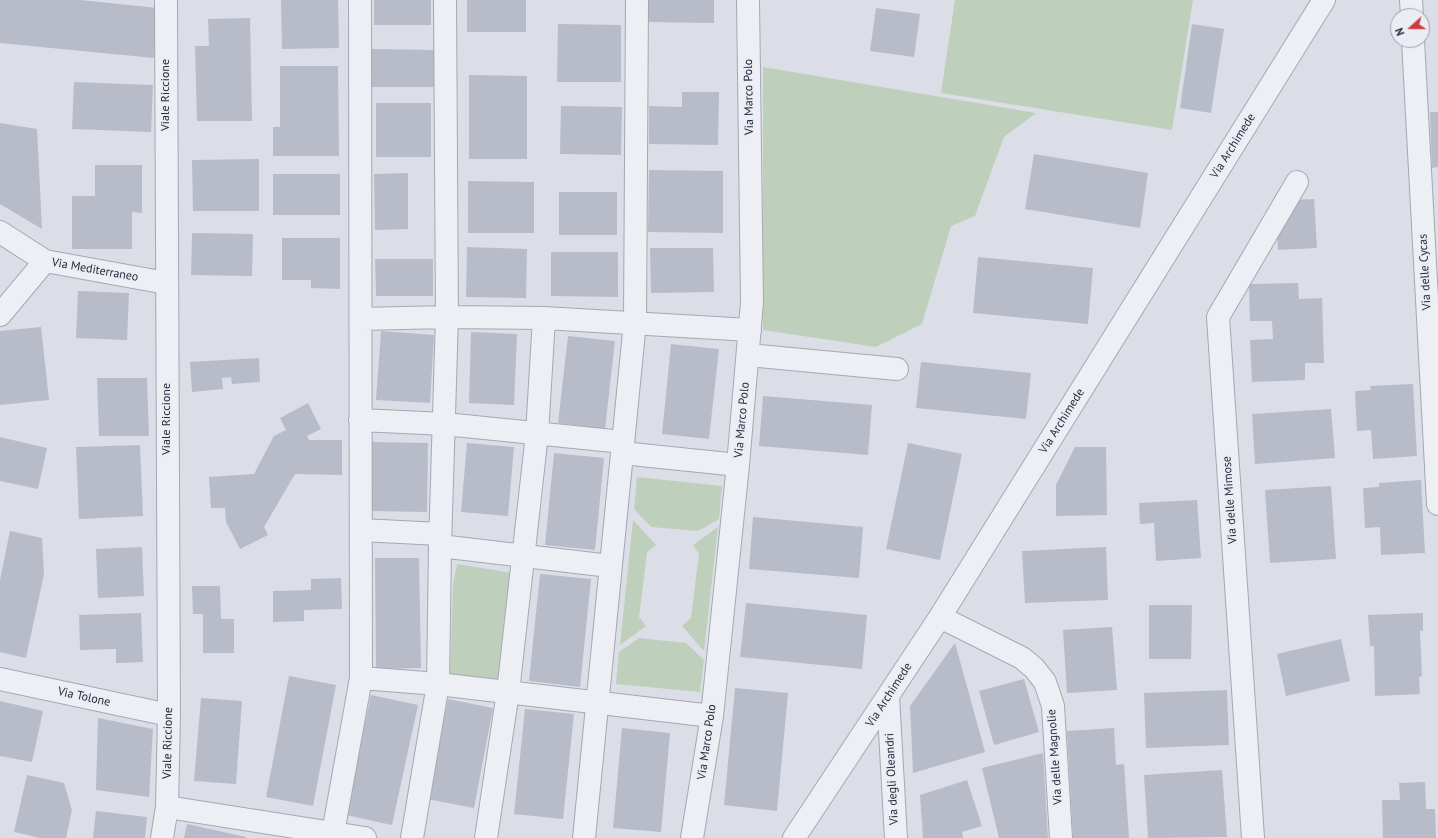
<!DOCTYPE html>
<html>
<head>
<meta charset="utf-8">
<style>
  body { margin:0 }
  #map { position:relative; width:1438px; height:838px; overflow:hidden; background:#dbdee6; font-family:"PT Sans",sans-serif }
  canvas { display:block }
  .north { position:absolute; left:1390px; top:8px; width:40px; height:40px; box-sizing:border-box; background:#eaedf4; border:1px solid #9b9faa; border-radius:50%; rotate:249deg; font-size:11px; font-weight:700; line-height:16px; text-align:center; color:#252a3c }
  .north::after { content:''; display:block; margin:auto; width:14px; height:18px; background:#cf3c3e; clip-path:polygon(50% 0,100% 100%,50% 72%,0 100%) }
</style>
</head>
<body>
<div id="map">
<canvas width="1438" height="838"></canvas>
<div class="north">N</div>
</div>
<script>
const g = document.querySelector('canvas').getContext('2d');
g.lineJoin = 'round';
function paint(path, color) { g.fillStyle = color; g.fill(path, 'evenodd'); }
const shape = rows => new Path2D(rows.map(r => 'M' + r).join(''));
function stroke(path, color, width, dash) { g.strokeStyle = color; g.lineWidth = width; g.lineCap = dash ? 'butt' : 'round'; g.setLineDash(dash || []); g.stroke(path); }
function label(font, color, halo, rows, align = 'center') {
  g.font = font + ' "PT Sans",sans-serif'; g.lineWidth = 3.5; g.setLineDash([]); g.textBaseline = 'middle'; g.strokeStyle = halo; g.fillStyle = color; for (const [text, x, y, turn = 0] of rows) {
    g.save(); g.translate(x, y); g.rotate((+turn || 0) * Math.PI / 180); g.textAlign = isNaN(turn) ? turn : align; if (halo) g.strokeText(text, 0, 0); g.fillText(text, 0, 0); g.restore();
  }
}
const green = shape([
  [955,0,1193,0,1172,130,941,93],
  [763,67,1036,113,1004,137,975,216,951,226,922,324,876,347,763,330],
  [637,477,722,486,719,519,698,531,651,527,634,509],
  [633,520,656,545,647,552,639,617,646,626,620,645],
  [718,527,704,651,682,626,691,618,699,554,693,545],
  [457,564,513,573,504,681,450,677,453,585],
  [639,638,686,643,704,660,700,692,616,684,619,652]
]);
const building = shape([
  [0,0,80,0,158,8,154,58,0,43],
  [281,0,338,0,339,48,282,49],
  [374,0,431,0,431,25,374,25],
  [467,0,526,0,526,32,467,32],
  [647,0,714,0,714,23,647,22],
  [876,8,920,14,914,57,870,51],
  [250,18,252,121,197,121,195,46,209,46,208,19],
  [558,24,621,25,621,82,557,82],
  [1192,24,1224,29,1211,113,1180,108],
  [372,49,435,50,435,87,372,87],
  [280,66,338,66,339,156,273,156,273,127,280,127],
  [469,75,527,76,527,159,469,159],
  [74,82,153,85,151,132,72,129],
  [682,92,719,92,718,145,649,144,649,106,682,107],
  [376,103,431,103,431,157,376,157],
  [561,106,622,107,621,155,560,154],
  [1430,112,1438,112,1438,167,1432,168],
  [0,123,37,129,42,229,0,204],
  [1034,154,1148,173,1140,228,1025,209],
  [259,159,259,211,193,211,192,160],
  [95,165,142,165,142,213,132,212,132,249,72,249,72,196,95,196],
  [649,170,723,171,723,233,648,232],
  [408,173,408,229,375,230,374,174],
  [273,174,340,174,340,215,273,215],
  [468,181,534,182,534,233,468,233],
  [559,192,617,192,617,235,559,235],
  [1314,199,1317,248,1278,250,1276,223,1290,200],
  [192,233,253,234,252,276,191,275],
  [282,238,340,238,340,289,311,288,311,280,282,280],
  [467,247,527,249,526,298,466,297],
  [650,248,713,248,714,292,651,293],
  [551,252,618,252,618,297,551,296],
  [978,257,1093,268,1088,324,973,313],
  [375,259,433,259,433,296,376,296],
  [1298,283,1299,299,1322,298,1324,363,1305,363,1305,380,1252,382,1250,340,1273,339,1272,321,1250,321,1249,284],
  [78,291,129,293,127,340,76,338],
  [41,327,49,400,0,405,0,331],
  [381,331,434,335,430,403,376,400],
  [471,332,517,334,514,405,469,403],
  [568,336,615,341,605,429,558,423],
  [671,344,719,349,709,439,662,434],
  [259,358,260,382,232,384,231,377,222,378,223,389,192,392,190,362],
  [921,362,1031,373,1026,419,916,408],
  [97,378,147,378,149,436,99,436],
  [1413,384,1417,456,1373,459,1371,430,1357,431,1355,391,1371,390,1370,386],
  [763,396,872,405,868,455,759,446],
  [308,403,321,429,307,436,309,440,342,440,342,475,295,474,264,527,268,535,240,549,226,522,225,508,211,508,209,477,254,474,274,436,286,430,280,418],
  [1331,409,1335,458,1255,464,1252,414],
  [0,437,47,448,38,489,0,481],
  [371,442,428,443,427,512,370,511],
  [467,443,514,447,508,516,461,512],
  [908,443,962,454,940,560,886,549],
  [140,445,143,516,79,519,76,447],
  [1075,447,1106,447,1107,515,1056,516,1056,485],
  [554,453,604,458,595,550,545,545],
  [1421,480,1425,553,1381,555,1380,527,1365,528,1363,488,1379,487,1379,483],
  [1331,486,1336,559,1270,563,1265,490],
  [1197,500,1201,558,1156,561,1154,523,1140,524,1139,503],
  [753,517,863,527,859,578,749,569],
  [10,531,42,538,44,574,26,658,0,652,0,580],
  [142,547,144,596,98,598,96,549],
  [1106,547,1108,600,1025,603,1022,551],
  [375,558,419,558,421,668,376,669],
  [540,574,591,579,580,687,529,681],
  [341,578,342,609,304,610,304,621,273,622,273,591,311,590,311,579],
  [192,586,220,586,221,619,234,619,234,653,203,653,203,614,193,614],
  [746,603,867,615,862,669,740,657],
  [1149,605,1192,605,1191,659,1149,659],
  [141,613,143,662,116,663,116,649,80,650,79,615],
  [1423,613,1423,631,1420,631,1422,676,1419,677,1420,694,1375,696,1374,646,1370,646,1368,615],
  [1112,627,1117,690,1067,693,1063,630],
  [1341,639,1350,681,1286,696,1277,654],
  [955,643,985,752,913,773,910,706],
  [289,676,336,685,313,806,266,797],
  [1024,679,1039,732,994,745,979,691],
  [735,688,788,693,777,811,724,805],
  [1227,690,1229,745,1146,748,1144,693],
  [371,695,418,705,392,825,346,815],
  [201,698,242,701,236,784,194,781],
  [448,699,493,708,474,808,427,799],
  [0,701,43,711,32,762,0,756],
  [525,709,574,714,563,819,514,814],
  [98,718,153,729,149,797,96,790],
  [622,728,670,733,661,832,613,828],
  [1114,728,1116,765,1124,764,1129,838,1073,838,1067,731],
  [1043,753,1048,838,999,838,982,768],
  [1222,770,1227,837,1148,838,1144,775],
  [27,775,64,783,72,810,66,838,40,838,14,832],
  [967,780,982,826,962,832,963,838,923,838,920,795],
  [1425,782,1426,809,1435,809,1436,838,1383,838,1382,800,1400,800,1399,783],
  [96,811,147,817,145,838,93,838],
  [187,824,246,837,246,838,184,838]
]);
const minor = shape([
  [1411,0,1412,16],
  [1413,40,1438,504],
  [0,232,45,261,166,283],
  [0,315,45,261],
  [361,319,447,317,544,318,750,330],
  [748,355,897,369],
  [360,420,445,424,623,442],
  [622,453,738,465],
  [361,530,440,534],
  [440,546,610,566],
  [940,617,1022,658,1034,668,1045,682,1053,706,1061,838],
  [361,678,438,684,712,716],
  [0,679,169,715],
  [888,696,896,838],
  [167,807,365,838],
  [333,833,361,678,360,0],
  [162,838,167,807,169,715,166,0],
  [412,838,438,684,440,546,447,317,445,0],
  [486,838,508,692,537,434,544,318],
  [584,838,635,322,637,0],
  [692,838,712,716,738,465,752,302,748,0],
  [794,838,940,617,1324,0],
  [1253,838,1218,317,1297,182]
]);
const streetNames = [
  ["Viale Riccione",166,95,-90],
  ["Via Marco Polo",749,97,-91],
  ["Via Archimede",1233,146,-58],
  ["Via Mediterraneo",95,270,10],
  ["Via delle Cycas",1425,272,-93],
  ["Viale Riccione",167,419,-90],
  ["Via Marco Polo",742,420,-85],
  ["Via Archimede",1062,421,-58],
  ["Via delle Mimose",1230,500,-94],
  ["Via Archimede",889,695,-57],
  ["Via Tolone",84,697,12],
  ["Via Marco Polo",707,742,-82],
  ["Viale Riccione",168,743,-89],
  ["Via delle Magnolie",1055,757,-94],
  ["Via degli Oleandri",892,779,-93]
];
paint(green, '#bed0bc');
paint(building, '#b8bcc9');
stroke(minor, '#a4a8b3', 24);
stroke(minor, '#eeeff4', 22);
label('12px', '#252a3c', '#eaedf4', streetNames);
</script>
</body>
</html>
